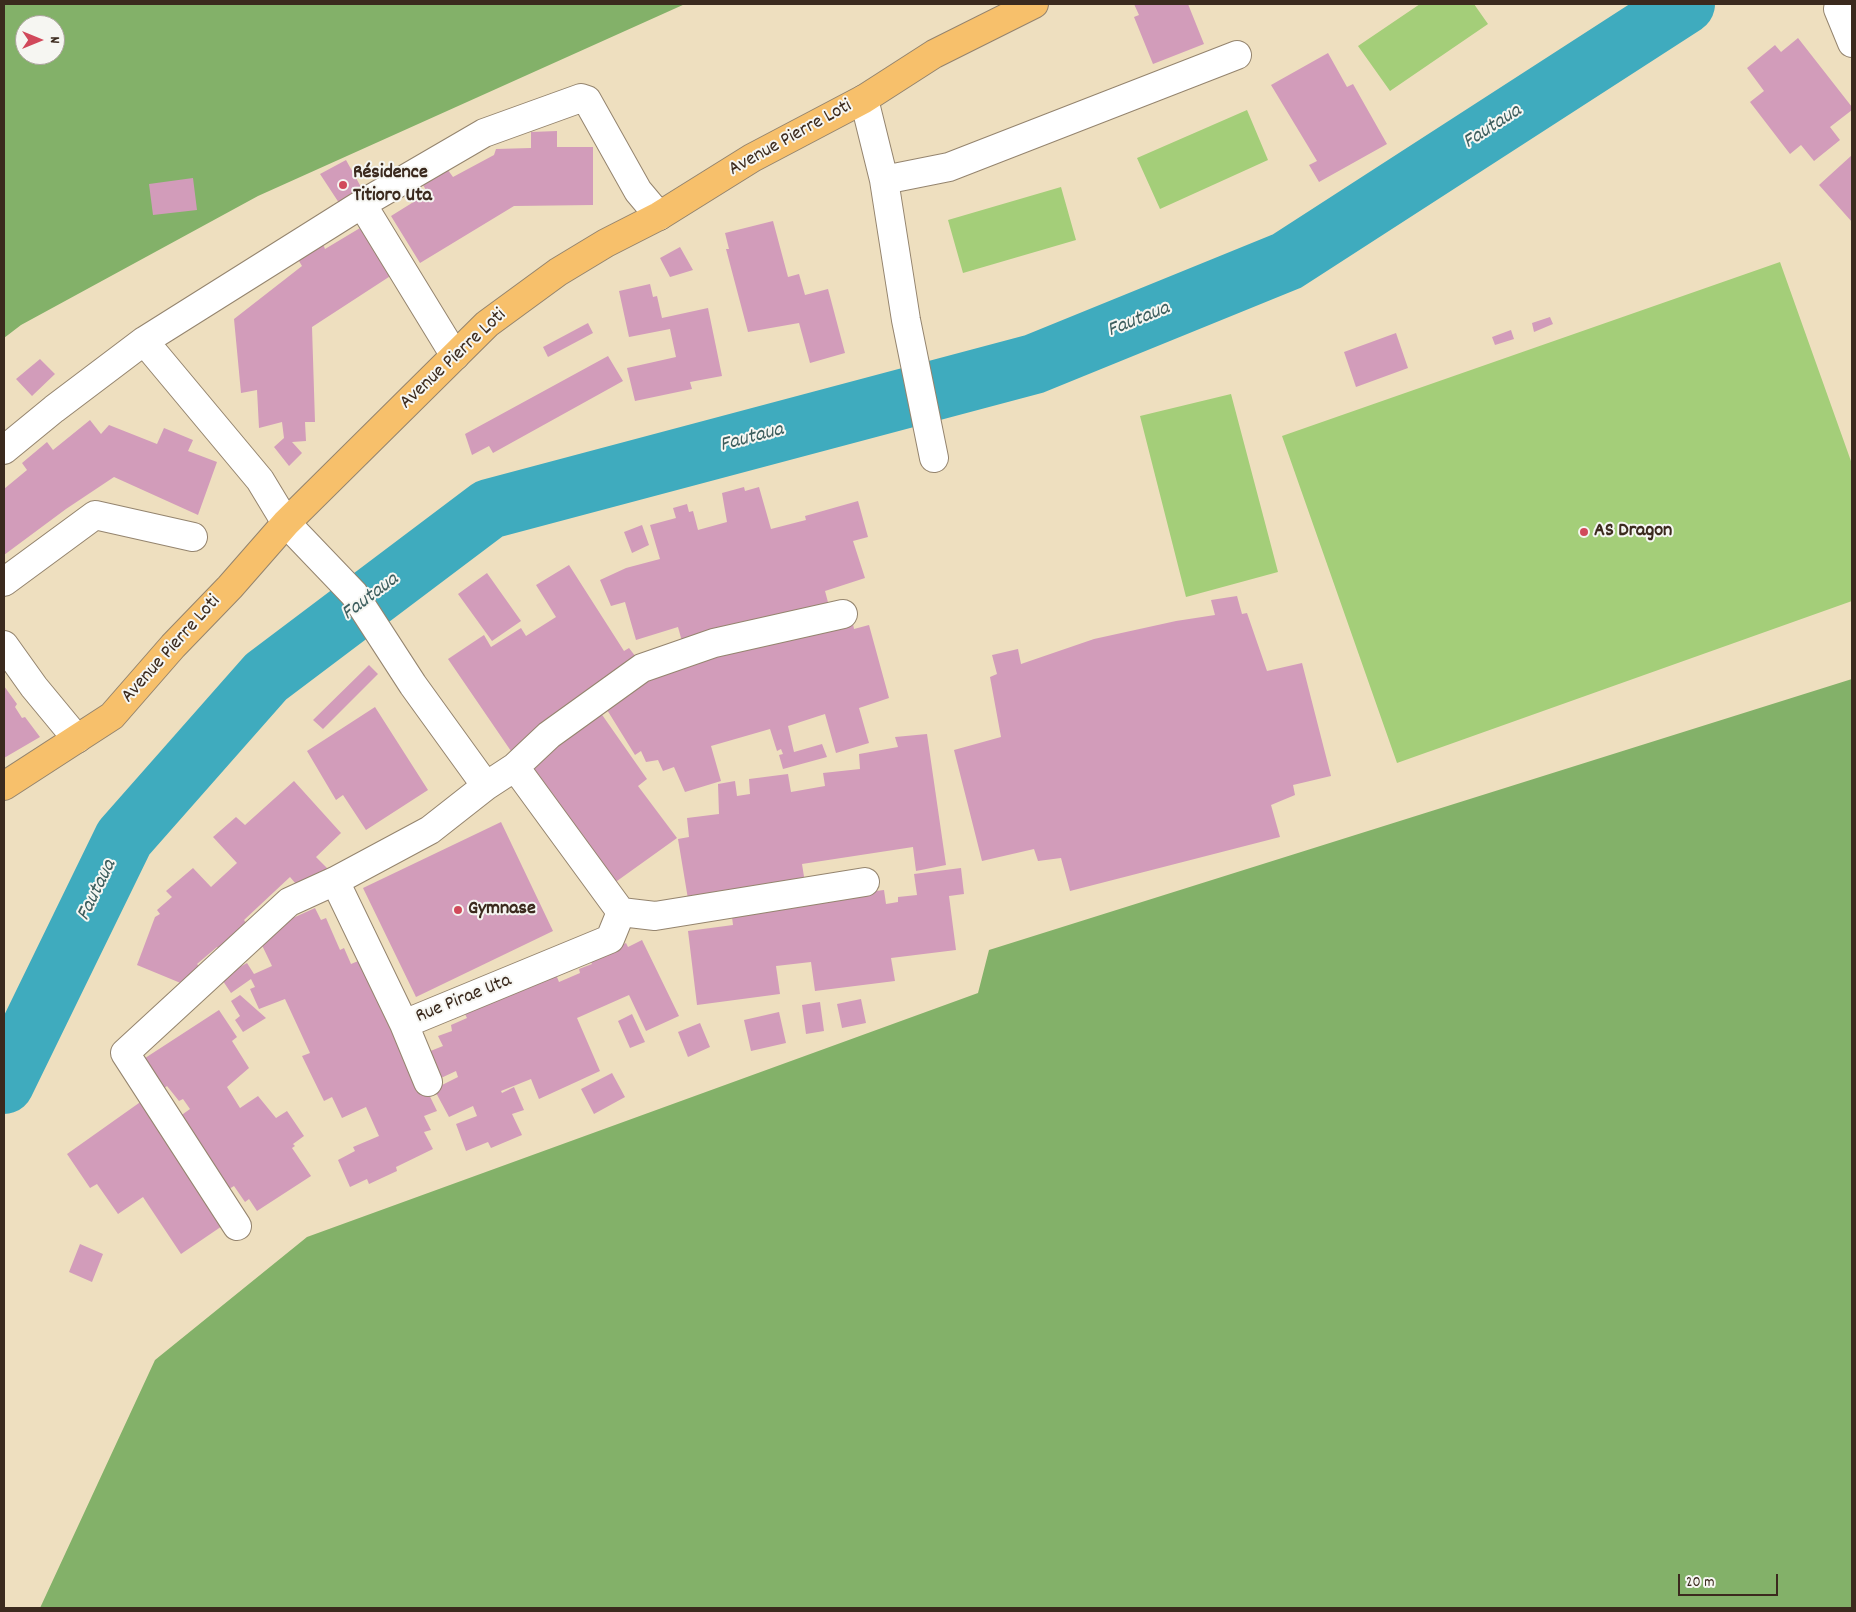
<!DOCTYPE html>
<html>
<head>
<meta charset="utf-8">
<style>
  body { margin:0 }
  #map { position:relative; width:1856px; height:1612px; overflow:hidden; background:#eedfbf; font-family:Dekko,sans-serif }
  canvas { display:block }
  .frame { position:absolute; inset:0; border:5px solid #3b2a1e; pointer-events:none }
  .north { position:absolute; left:15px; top:15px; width:50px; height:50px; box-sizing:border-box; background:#f6f6f2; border:1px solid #aba49d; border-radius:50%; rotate:90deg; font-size:14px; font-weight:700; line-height:20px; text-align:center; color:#3b2a1e }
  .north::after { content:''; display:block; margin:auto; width:18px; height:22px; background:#d1495b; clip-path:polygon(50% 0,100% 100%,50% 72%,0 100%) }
  .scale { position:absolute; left:1678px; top:1574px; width:100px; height:22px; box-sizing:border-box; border:2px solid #3b2a1e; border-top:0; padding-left:6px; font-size:15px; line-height:18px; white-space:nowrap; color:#3b2a1e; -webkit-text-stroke:4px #f6f6f2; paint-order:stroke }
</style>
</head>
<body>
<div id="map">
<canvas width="1856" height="1612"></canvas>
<div class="frame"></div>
<div class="north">N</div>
<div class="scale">20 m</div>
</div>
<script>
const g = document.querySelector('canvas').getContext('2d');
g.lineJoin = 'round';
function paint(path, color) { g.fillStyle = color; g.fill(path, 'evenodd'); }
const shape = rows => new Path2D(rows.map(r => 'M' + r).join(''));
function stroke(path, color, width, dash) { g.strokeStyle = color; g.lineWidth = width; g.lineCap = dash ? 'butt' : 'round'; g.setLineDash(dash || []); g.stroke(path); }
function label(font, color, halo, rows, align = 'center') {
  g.font = font + ' Dekko,sans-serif'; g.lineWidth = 4; g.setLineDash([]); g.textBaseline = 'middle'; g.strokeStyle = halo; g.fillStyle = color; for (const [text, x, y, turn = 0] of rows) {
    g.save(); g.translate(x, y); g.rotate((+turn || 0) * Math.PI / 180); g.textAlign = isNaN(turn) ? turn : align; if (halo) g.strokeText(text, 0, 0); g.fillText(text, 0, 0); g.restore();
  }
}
const green = shape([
  [1420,4,1474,4,1488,24,1390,91,1358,46],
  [1247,110,1268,160,1160,209,1137,158],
  [1061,187,1076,240,963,273,948,220],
  [1780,262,1852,464,1852,601,1397,763,1282,436],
  [1231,394,1278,572,1186,597,1140,416]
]);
const forest = shape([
  [4,4,685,4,258,196,21,325,4,338],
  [25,25,55,25,55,55,25,55],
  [1852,679,1852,1608,40,1608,155,1360,307,1237,978,993,989,950]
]);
const river = shape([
  [4,1084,124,838,266,677,489,509,1034,364,1287,261,1685,4]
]);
const building = shape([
  [1134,4,1188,4,1204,44,1153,64,1134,17,1139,15],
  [1798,38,1852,107,1852,110,1830,127,1840,140,1814,161,1801,145,1790,154,1750,102,1764,91,1747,68,1775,45,1781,52],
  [1328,53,1347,87,1353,84,1387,144,1319,182,1309,165,1317,161,1271,85],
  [557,131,557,147,593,147,593,205,514,206,420,263,391,216,428,193,421,182,445,166,453,177,494,155,496,149,531,148,531,132],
  [1852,155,1852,222,1819,185],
  [346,160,366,196,343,209,320,174],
  [193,178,197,210,153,215,149,184],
  [773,221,788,277,799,274,805,295,828,289,845,353,810,363,799,323,748,332,726,249,729,249,725,233],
  [365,225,395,273,312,327,315,422,305,422,306,441,292,442,302,453,289,466,274,447,284,438,282,422,259,428,257,390,241,393,234,319,302,266,296,256,321,239,325,249],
  [680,247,693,270,670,277,660,258],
  [650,284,653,297,657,296,662,318,708,308,722,376,690,382,692,389,635,401,627,368,676,357,670,329,629,337,619,291],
  [1550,317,1553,324,1534,332,1532,323],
  [588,323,593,333,548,357,543,347],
  [1511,330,1514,339,1495,345,1492,337],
  [1396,333,1408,368,1356,387,1344,352],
  [608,356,623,381,493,453,489,446,472,455,465,434],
  [40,359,55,374,32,396,16,379],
  [90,420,101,434,109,425,157,444,164,428,193,440,188,451,217,462,198,515,114,477,66,509,4,555,4,489,27,470,22,463,47,442,53,450],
  [744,487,745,491,759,487,771,529,806,520,805,516,858,501,868,537,853,541,865,578,825,591,829,606,683,645,678,627,636,640,625,602,611,606,600,580,626,568,660,559,650,525,676,518,673,508,687,504,689,512,693,511,698,530,727,522,722,493],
  [642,525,649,545,632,553,624,532],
  [569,565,624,651,629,648,639,661,513,754,448,659,484,635,491,647,521,628,526,636,556,617,536,585],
  [487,573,521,621,492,641,458,594],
  [1237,596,1242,614,1247,613,1267,671,1302,663,1331,776,1293,785,1295,795,1271,805,1280,837,1070,891,1061,858,1038,861,1034,849,982,861,954,750,1001,737,990,677,997,674,992,655,1018,649,1021,664,1094,639,1176,621,1215,615,1211,600],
  [853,624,854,629,869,625,889,698,859,708,869,743,836,753,825,714,788,726,794,752,822,744,827,757,783,769,779,755,783,754,781,749,777,751,770,729,711,746,721,781,685,792,674,767,663,771,658,760,646,762,641,751,635,755,604,705,648,672],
  [369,665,378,674,323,729,313,720],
  [4,686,17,704,15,707,22,718,25,717,40,737,4,758],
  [375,707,428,790,366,830,343,795,336,800,307,751],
  [598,709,647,779,638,786,677,838,610,886,524,765],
  [927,734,946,865,916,871,913,847,802,864,805,883,688,899,678,839,689,837,687,818,719,814,718,784,735,781,737,796,750,794,749,779,788,774,791,792,825,786,823,773,860,769,859,754,898,747,895,737],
  [294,781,341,833,316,857,330,871,296,884,290,877,244,920,248,926,222,951,217,947,197,964,200,967,183,984,137,965,155,917,160,914,157,910,172,897,166,891,193,868,211,887,237,863,213,837,236,817,245,825],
  [501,822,553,931,416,997,363,888],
  [961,868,964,894,949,896,956,950,891,958,895,981,815,991,811,962,776,966,780,994,697,1005,688,931,733,925,731,909,884,890,886,904,898,902,898,897,917,895,914,874],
  [315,908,321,920,326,918,340,950,344,948,351,964,363,959,437,1111,424,1116,431,1130,424,1132,433,1149,396,1167,397,1171,369,1184,367,1179,350,1187,338,1160,355,1151,353,1147,379,1136,366,1107,342,1118,332,1097,324,1101,302,1056,310,1053,285,999,259,1009,250,989,255,987,251,979,231,993,219,975,235,964,238,968,247,963,254,974,272,966,258,937,275,926],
  [642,940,679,1016,646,1031,629,995,577,1018,600,1071,539,1099,531,1079,501,1091,502,1093,514,1087,524,1110,512,1114,522,1135,491,1148,488,1142,466,1151,456,1124,477,1116,473,1106,449,1117,434,1089,458,1077,456,1071,441,1078,428,1052,443,1046,438,1036,452,1031,451,1025,467,1018,461,1006,552,965,559,982,580,973,579,969,592,964,590,959,626,943,628,947],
  [240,995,266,1018,243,1032,235,1020,240,1016,231,1001],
  [861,999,866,1023,842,1028,837,1004],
  [820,1002,824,1031,806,1034,802,1005],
  [219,1010,237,1037,232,1041,249,1068,227,1087,240,1108,258,1096,276,1118,287,1111,304,1136,293,1144,295,1146,292,1148,311,1176,257,1211,249,1199,245,1202,234,1186,224,1192,176,1119,190,1109,183,1099,179,1101,167,1086,159,1092,139,1062],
  [779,1012,786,1043,751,1051,744,1020],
  [632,1014,645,1042,630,1048,618,1021],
  [700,1023,710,1047,688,1057,678,1032],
  [612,1073,625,1097,594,1114,581,1089],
  [146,1098,228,1222,181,1254,143,1197,118,1214,97,1184,90,1188,67,1154],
  [80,1244,103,1254,92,1282,69,1272]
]);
const minor = shape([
  [1839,4,1838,9,1852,43],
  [864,99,884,180,906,320,934,458],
  [884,180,949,167,1237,55],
  [144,341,260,480,286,523,354,594,413,685,486,786],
  [455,356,362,204,484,133,581,98,587,100,638,191,659,216],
  [4,450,54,409,144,341,362,204],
  [4,582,95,515,193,537],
  [4,645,34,687,77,739],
  [515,767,549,735,642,668,714,643,843,614],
  [621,912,655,916,865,882],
  [404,1024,428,1082],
  [237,1226,125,1053,289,902,335,881,430,830,486,786,515,767,621,912,610,939,404,1024,335,881]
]);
const major = shape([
  [4,786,112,716,173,646,230,587,286,523,487,324,558,272,606,243,659,216,752,158,864,99,934,54,1034,4]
]);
const markers = [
  [343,185,5,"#d1495b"],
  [1584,532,5,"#d1495b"],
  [458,910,5,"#d1495b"]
];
const streetNames = [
  ["Avenue Pierre Loti",791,139,-29],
  ["Avenue Pierre Loti",454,360,-43],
  ["Avenue Pierre Loti",172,650,-48],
  ["Rue Pirae Uta",464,1000,-22]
];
const poiNames = [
  ["Résidence",353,174],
  ["Titioro Uta",353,197],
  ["AS Dragon",1594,532],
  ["Gymnase",468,910]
];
const waterNames = [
  ["Fautaua",1493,128,-33],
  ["Fautaua",1139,321,-22],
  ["Fautaua",752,439,-15],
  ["Fautaua",371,598,-37],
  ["Fautaua",98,891,-64]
];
paint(green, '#a4ce79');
paint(forest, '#83b169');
stroke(river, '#3fabbe', 60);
paint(building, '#d29cba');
stroke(minor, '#94846e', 30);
stroke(major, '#94846e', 30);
stroke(minor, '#fff', 28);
stroke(major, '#f7c06b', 28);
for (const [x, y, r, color] of markers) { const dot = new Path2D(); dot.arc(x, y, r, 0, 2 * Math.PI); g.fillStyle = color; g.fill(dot); stroke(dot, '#f6f6f2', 2); }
label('20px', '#3b2a1e', '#f6f6f2', streetNames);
label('bold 20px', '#3b2a1e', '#f6f6f2', poiNames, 'left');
label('italic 21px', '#3d5e5e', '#f6f6f2', waterNames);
</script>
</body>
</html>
